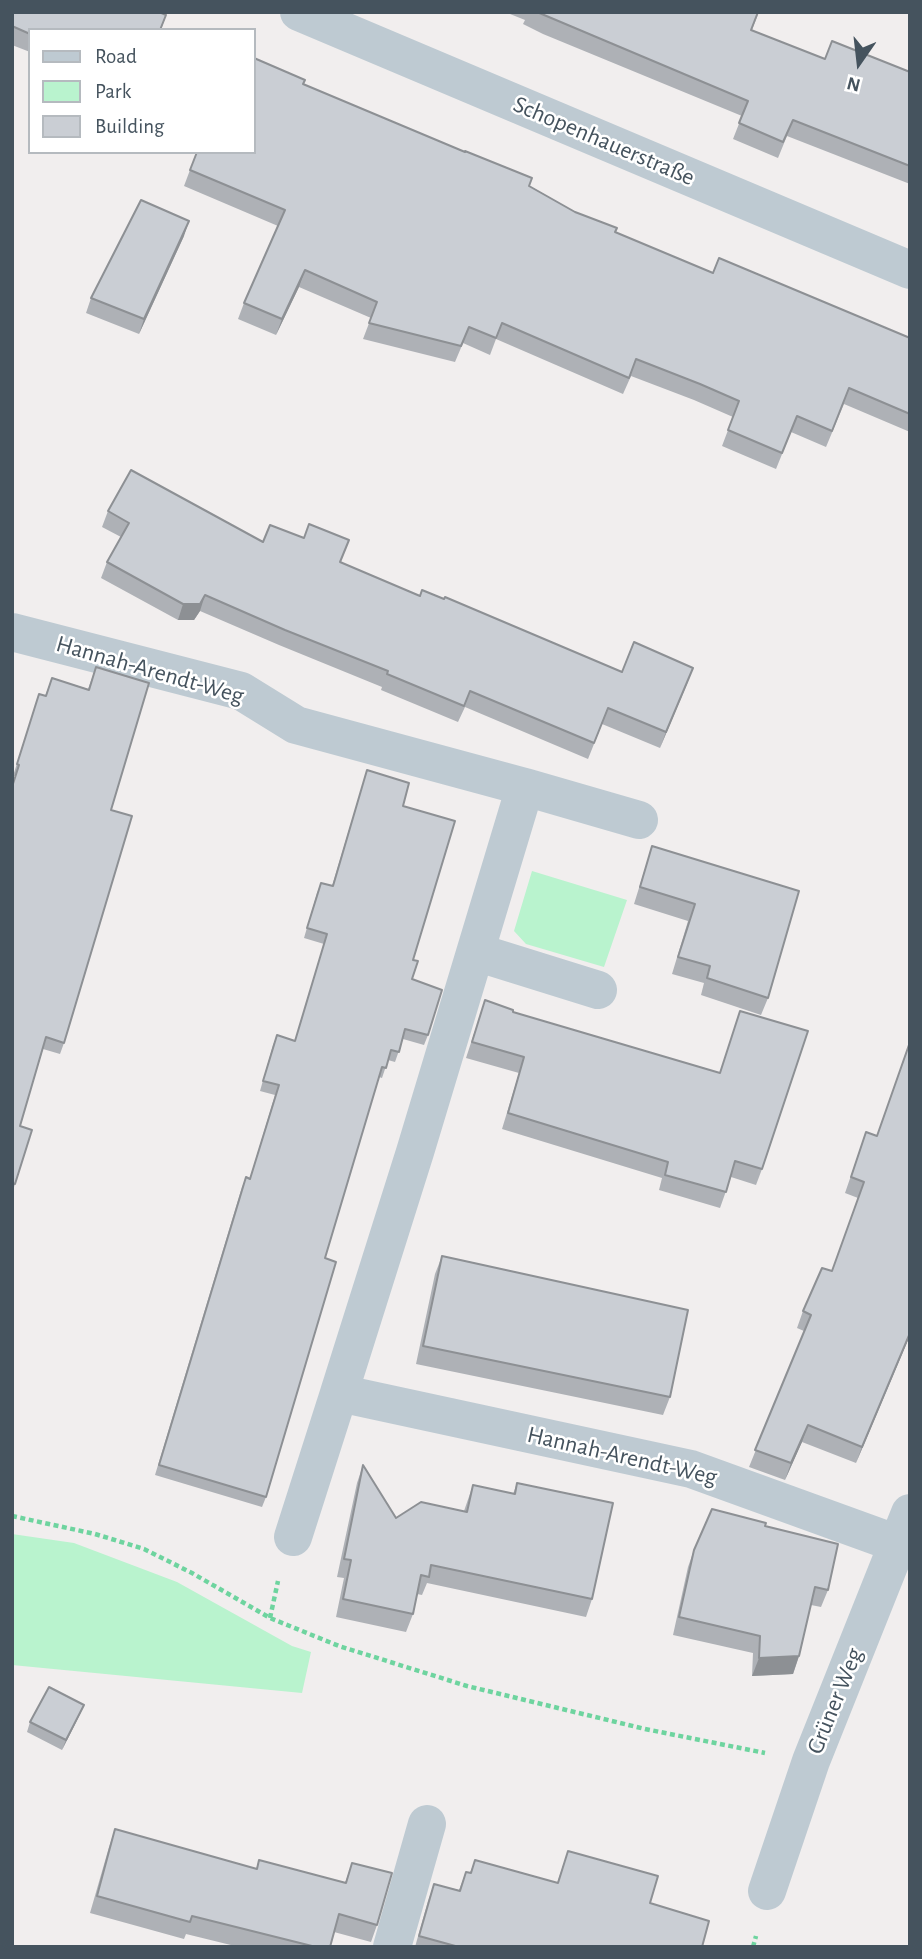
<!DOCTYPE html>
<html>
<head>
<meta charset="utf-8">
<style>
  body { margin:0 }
  #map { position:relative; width:922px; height:1959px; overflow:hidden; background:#f1eeee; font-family:"Alegreya Sans",sans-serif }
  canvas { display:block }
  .frame { position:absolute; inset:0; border:14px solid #45535e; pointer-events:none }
  .legend { position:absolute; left:28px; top:28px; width:228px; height:126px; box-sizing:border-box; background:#fff; border:2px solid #b5babf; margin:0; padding:9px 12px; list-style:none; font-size:21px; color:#45535e }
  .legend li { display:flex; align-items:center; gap:14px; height:35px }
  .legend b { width:35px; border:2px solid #b5babf }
  .north { position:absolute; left:824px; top:28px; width:70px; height:70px; -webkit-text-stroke:5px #fff; paint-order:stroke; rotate:194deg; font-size:19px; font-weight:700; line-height:28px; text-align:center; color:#45535e }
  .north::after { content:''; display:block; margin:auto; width:24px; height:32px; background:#45535e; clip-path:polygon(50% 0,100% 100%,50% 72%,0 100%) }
</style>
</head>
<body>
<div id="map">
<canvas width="922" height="1959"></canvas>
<div class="frame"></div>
<ul class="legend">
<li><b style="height:9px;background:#becad2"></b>Road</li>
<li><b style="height:19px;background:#b9f3ce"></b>Park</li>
<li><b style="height:19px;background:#caced4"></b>Building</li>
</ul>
<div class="north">N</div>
</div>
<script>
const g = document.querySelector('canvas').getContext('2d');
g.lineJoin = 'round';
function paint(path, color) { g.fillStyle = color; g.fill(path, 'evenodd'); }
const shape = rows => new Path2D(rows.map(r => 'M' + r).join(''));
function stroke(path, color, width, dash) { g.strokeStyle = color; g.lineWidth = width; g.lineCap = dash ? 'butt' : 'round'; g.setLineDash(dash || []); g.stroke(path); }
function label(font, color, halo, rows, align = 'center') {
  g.font = font + ' "Alegreya Sans",sans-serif'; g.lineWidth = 5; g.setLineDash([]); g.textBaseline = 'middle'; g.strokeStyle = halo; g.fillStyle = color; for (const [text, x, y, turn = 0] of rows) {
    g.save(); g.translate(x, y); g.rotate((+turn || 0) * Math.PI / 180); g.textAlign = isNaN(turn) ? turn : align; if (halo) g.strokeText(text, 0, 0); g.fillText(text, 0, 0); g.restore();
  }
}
const green = shape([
  [532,871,627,900,604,967,526,944,514,931],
  [12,1534,74,1543,177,1582,292,1646,311,1652,302,1693,12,1665]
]);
const path = shape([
  [12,1516,95,1534,144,1549,192,1573,270,1618,339,1646,467,1686,645,1729,765,1753],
  [270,1618,278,1581],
  [753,1947,756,1936]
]);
const minor = shape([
  [299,12,910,270],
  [12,632,241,691,296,725,525,787,415,1152,339,1393,691,1469,898,1544],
  [525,787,639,820],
  [476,952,598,990],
  [293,1537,339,1393],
  [767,1891,811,1761,910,1513],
  [392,1947,427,1824]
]);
const wall = shape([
  [12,12,166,15,161,30,30,30,30,52,12,45],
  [505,12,759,12,752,30,825,59,910,72,910,184,787,136,778,158,733,139,742,116,543,34,523,24,525,20],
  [303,84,530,186,575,212,615,232,713,273,910,350,910,432,844,404,826,447,791,432,776,469,722,446,733,417,694,400,631,376,623,394,496,339,490,355,463,343,455,362,363,339,371,318,299,287,276,335,238,319,244,303,278,226,184,186,190,170],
  [184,236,139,334,86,313,91,298],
  [108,511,263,542,341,562,420,596,622,672,693,668,660,748,602,724,588,759,465,707,458,722,381,690,382,687,279,645,200,611,194,620,178,620,101,578,107,562,121,537,102,527],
  [96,667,111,810,64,1043,60,1054,43,1049,20,1126,15,1184,12,1193,12,786,15,776,13,776,39,694,45,696,52,678,88,689],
  [367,770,403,806,413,960,412,979,428,1035,424,1045,403,1039,395,1062,388,1060,382,1078,379,1077,325,1258,266,1497,262,1507,155,1475,242,1187,246,1177,250,1178,275,1095,260,1091,273,1045,277,1035,295,1041,324,944,304,938,317,893,321,883,332,886],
  [652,846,768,998,761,1015,701,995,704,983,672,974,688,921,634,904],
  [485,1000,513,1012,720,1073,740,1011,762,1169,756,1185,731,1177,720,1208,659,1190,662,1178,502,1129,519,1073,466,1058],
  [910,1041,910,1335,856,1463,802,1442,785,1480,749,1467,804,1331,797,1328,803,1311,832,1271,858,1198,845,1193,866,1132,877,1136],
  [442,1256,670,1397,663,1415,416,1364,435,1274],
  [363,1465,396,1518,464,1511,473,1485,513,1494,517,1483,592,1599,586,1617,427,1583,422,1595,417,1594,413,1614,406,1632,336,1617,344,1578,337,1577,357,1483],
  [765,1526,828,1590,821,1607,811,1605,799,1656,793,1674,752,1676,753,1653,673,1635,688,1567,694,1550],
  [84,1705,80,1714,62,1750,27,1732,30,1722],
  [115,1829,256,1869,259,1860,345,1883,352,1863,377,1925,371,1942,334,1932,330,1947,239,1947,186,1934,184,1939,90,1913,109,1847],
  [568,1851,650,1903,702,1947,415,1947,428,1901,434,1884,459,1890,466,1872,470,1873,475,1860,557,1883]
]);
const shadedWall = shape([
  [189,221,184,236,139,334,144,319],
  [305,270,299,287,276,335,282,319],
  [205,595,200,611,194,620,178,620,183,604],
  [693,668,687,684,660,748,666,732],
  [910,1333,910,1335,856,1463,862,1447],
  [808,1425,802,1442,785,1480,791,1463],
  [799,1656,793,1674,752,1676,759,1658],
  [84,1705,80,1714,62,1750,66,1740]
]);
const building = shape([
  [12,12,159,12,166,15,160,30,30,30,30,34,12,26,12,12],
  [537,12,758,12,751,30,825,59,832,41,910,72,910,166,793,120,783,142,739,123,748,101,537,12],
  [254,58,305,80,303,84,465,152,465,151,532,178,529,186,575,212,617,228,615,232,713,273,719,258,910,338,909,350,910,350,910,414,849,388,832,431,797,416,782,453,728,430,739,401,700,384,636,359,629,378,502,323,496,338,469,327,461,346,369,323,377,302,305,270,282,319,244,303,285,210,190,170,197,152,254,152,254,58],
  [141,200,189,221,144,319,91,298,141,200],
  [131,470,263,542,270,525,304,538,309,524,349,540,340,562,420,596,422,590,444,599,445,597,622,672,634,642,693,668,666,732,608,708,594,743,470,691,464,706,387,674,388,671,285,630,205,595,200,604,183,604,107,562,129,523,108,511,131,470],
  [96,667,149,683,111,810,132,816,64,1043,46,1037,20,1126,32,1130,15,1184,12,1183,12,787,19,765,17,764,39,694,46,696,52,678,89,690,96,667],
  [367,770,409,783,403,806,455,821,413,960,418,961,412,979,442,990,428,1035,405,1029,399,1052,391,1050,386,1068,382,1067,325,1258,336,1262,266,1497,159,1465,246,1177,250,1179,279,1085,263,1081,277,1035,295,1041,327,934,307,928,321,883,333,886,367,770],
  [652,846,799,891,768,998,707,978,710,966,678,957,695,904,640,887,652,846],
  [485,1000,513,1010,513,1012,720,1073,740,1011,808,1031,762,1169,735,1161,726,1192,665,1175,668,1162,508,1113,524,1057,472,1042,485,1000],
  [910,1042,910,1333,862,1447,808,1425,791,1463,755,1450,811,1315,803,1311,822,1268,832,1271,864,1182,851,1177,866,1132,877,1136,910,1042],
  [442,1256,688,1310,670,1397,423,1346,442,1256],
  [363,1465,396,1518,421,1502,467,1512,473,1485,515,1494,517,1483,613,1503,592,1599,431,1565,429,1577,421,1575,413,1614,343,1599,351,1560,344,1559,363,1465],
  [712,1509,766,1523,765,1526,838,1544,828,1590,815,1587,799,1656,759,1658,760,1636,679,1617,694,1550,712,1509],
  [49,1687,84,1705,66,1740,30,1722,49,1687],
  [115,1829,257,1869,259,1860,346,1883,352,1863,392,1873,377,1925,339,1914,330,1947,316,1947,192,1916,190,1922,97,1896,115,1829],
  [568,1851,658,1876,650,1903,709,1921,702,1947,459,1947,419,1936,434,1884,460,1891,466,1872,471,1873,475,1860,558,1883,568,1851]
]);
const streetNames = [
  ["Schopenhauerstraße",604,141,23],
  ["Hannah-Arendt-Weg",150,670,16],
  ["Hannah-Arendt-Weg",622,1456,13],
  ["Grüner Weg",835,1701,-68]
];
paint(green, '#b9f3ce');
stroke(path, '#6ed49f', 4.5, [5, 3.5]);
stroke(minor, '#becad2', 38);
paint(wall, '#aeb1b6');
paint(shadedWall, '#8d9094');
paint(building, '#caced4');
stroke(building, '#8d9094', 2);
label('24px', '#45535e', '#fff', streetNames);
</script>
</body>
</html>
